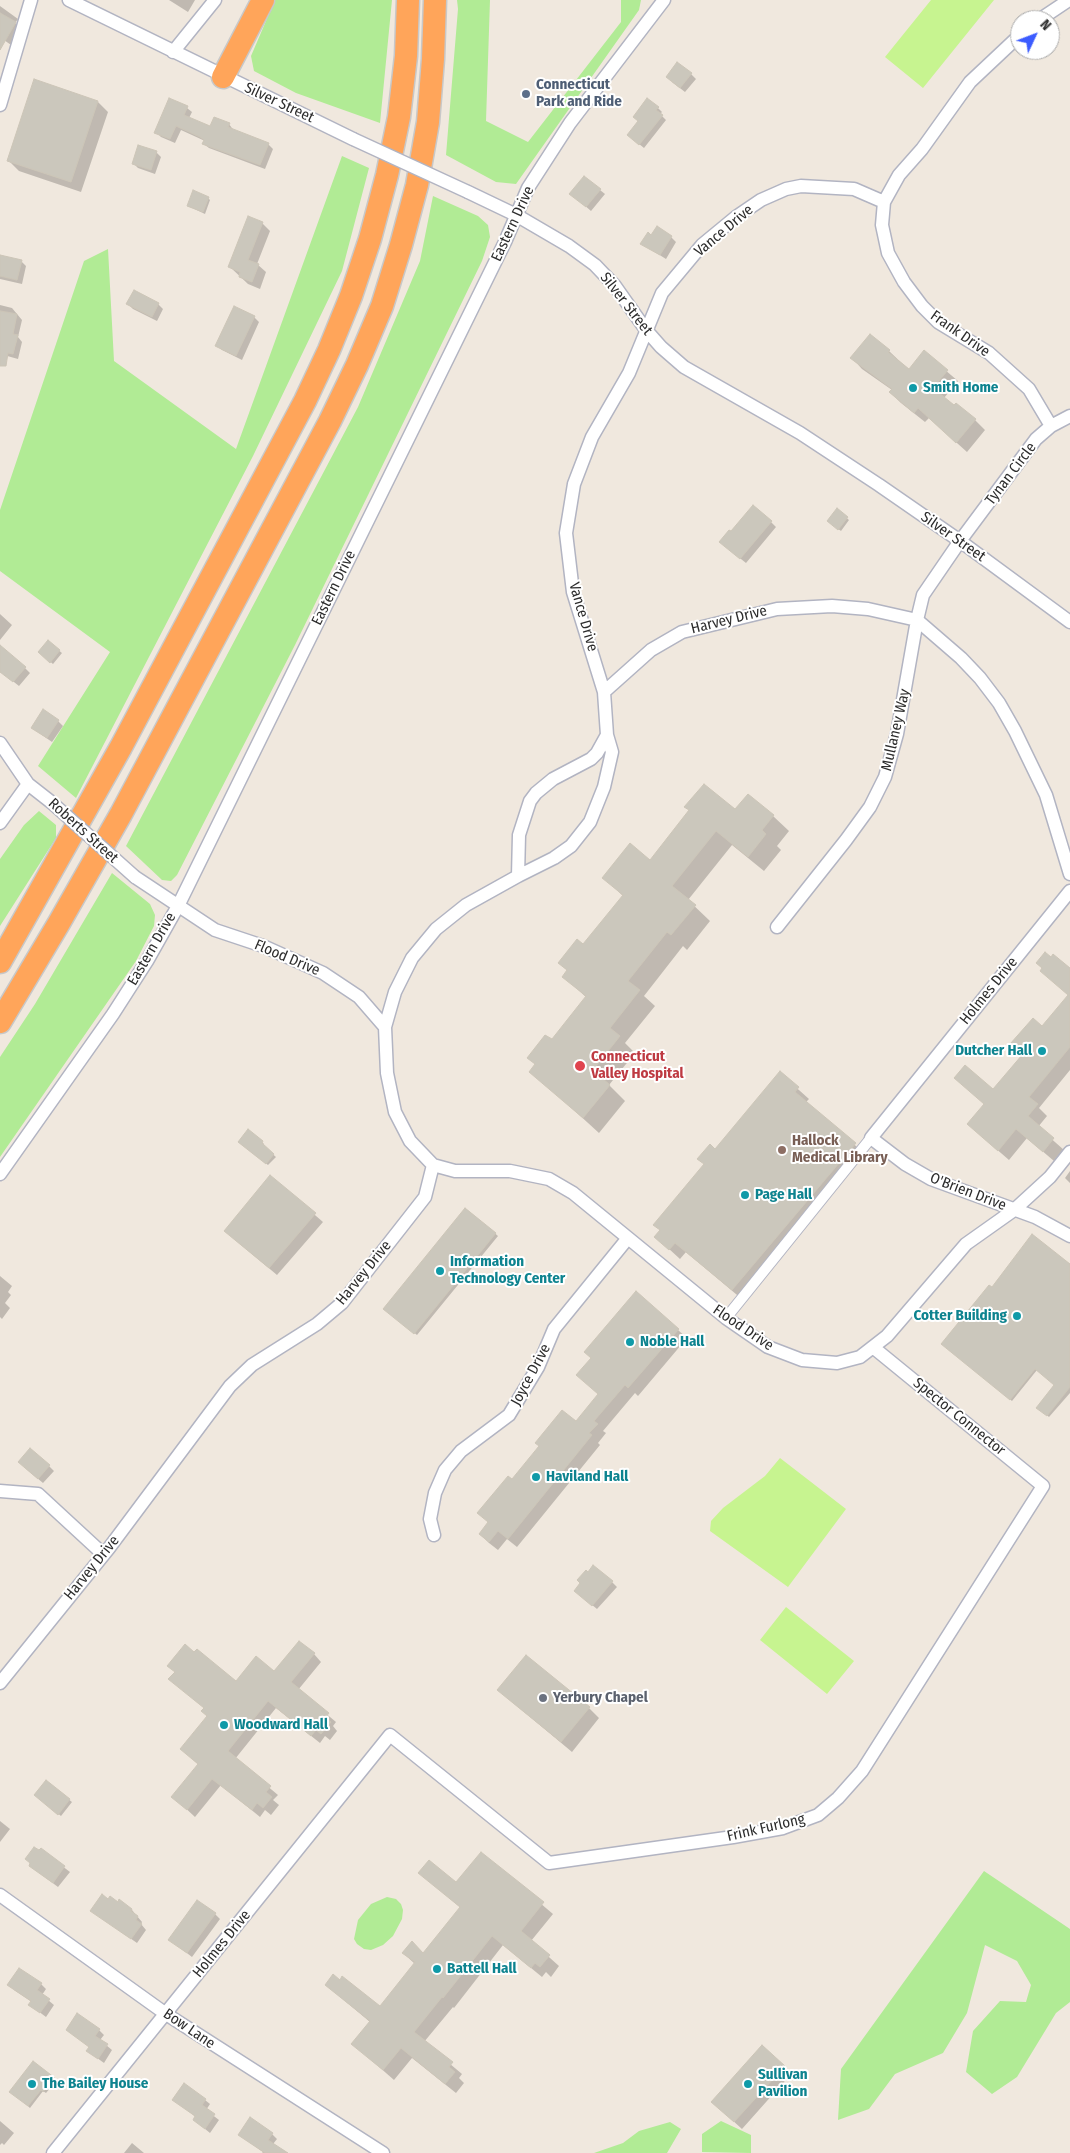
<!DOCTYPE html>
<html>
<head>
<meta charset="utf-8">
<style>
  body { margin:0 }
  #map { position:relative; width:1070px; height:2153px; overflow:hidden; background:#f0e8de; font-family:"Fira Sans Condensed",sans-serif }
  canvas { display:block }
  .north { position:absolute; left:1010px; top:10px; width:50px; height:50px; box-sizing:border-box; background:#fff; border:1px solid #ababab; border-radius:50%; rotate:47deg; font-size:14px; font-weight:700; line-height:20px; text-align:center; color:#2d2d2d }
  .north::after { content:''; display:block; margin:auto; width:18px; height:22px; background:#3c5cff; clip-path:polygon(50% 0,100% 100%,50% 72%,0 100%) }
</style>
</head>
<body>
<div id="map">
<canvas width="1070" height="2153"></canvas>
<div class="north">N</div>
</div>
<script>
const g = document.querySelector('canvas').getContext('2d');
g.lineJoin = 'round';
function paint(path, color) { g.fillStyle = color; g.fill(path, 'evenodd'); }
const shape = rows => new Path2D(rows.map(r => 'M' + r).join(''));
function stroke(path, color, width, dash) { g.strokeStyle = color; g.lineWidth = width; g.lineCap = dash ? 'butt' : 'round'; g.setLineDash(dash || []); g.stroke(path); }
function label(font, color, halo, rows, align = 'center') {
  g.font = font + ' "Fira Sans Condensed",sans-serif'; g.lineWidth = 4; g.setLineDash([]); g.textBaseline = 'middle'; g.strokeStyle = halo; g.fillStyle = color; for (const [text, x, y, turn = 0] of rows) {
    g.save(); g.translate(x, y); g.rotate((+turn || 0) * Math.PI / 180); g.textAlign = isNaN(turn) ? turn : align; if (halo) g.strokeText(text, 0, 0); g.fillText(text, 0, 0); g.restore();
  }
}
const green = shape([
  [275,0,392,0,380,123,296,93,254,71,251,56],
  [457,0,490,0,486,121,528,142,621,22,621,0,641,0,639,10,516,184,496,182,446,155,458,9],
  [342,156,369,168,342,271,253,456,76,798,38,766,110,652,0,571,0,510,84,261,108,249,114,361,236,449],
  [433,196,478,216,488,225,490,237,482,261,295,645,177,875,171,881,162,880,126,846,358,407,420,261],
  [39,811,56,825,56,838,0,926,0,859,24,825],
  [112,873,150,904,155,915,154,926,136,961,0,1157,0,1057,35,1004],
  [984,1871,1070,1929,1070,2002,1056,2013,1017,2077,992,2094,966,2072,973,2031,1000,2001,1026,2002,1031,1985,1017,1961,985,1945,967,2013,943,2053,895,2074,869,2109,838,2120,841,2069],
  [387,1897,396,1899,401,1904,403,1910,402,1919,393,1936,383,1945,371,1950,364,1949,357,1944,354,1939,358,1920,371,1904],
  [721,2121,751,2135,751,2153,702,2152,702,2134],
  [670,2122,681,2129,667,2153,594,2153,623,2143,639,2131]
]);
const pitch = shape([
  [931,0,994,0,923,88,885,57],
  [780,1458,846,1509,788,1587,710,1531,711,1521,723,1508,765,1476],
  [786,1607,854,1661,827,1694,760,1640]
]);
const shadow = shape([
  [169,0,195,0,188,12],
  [0,6,18,19,15,23,20,28,11,45,4,40,0,46],
  [691,74,696,79,685,92,672,82],
  [98,102,108,112,81,192,19,171,8,160],
  [187,108,192,112,189,118,211,127,215,118,229,124,234,131,268,144,273,149,265,169,209,148,204,144,205,141,181,130,175,143,161,137,156,132],
  [658,108,662,112,660,114,666,120,644,148,628,135],
  [156,152,161,157,155,174,138,168,133,163],
  [600,190,605,194,591,211,576,198],
  [208,198,210,200,205,214,188,206],
  [262,223,270,231,257,264,266,272,260,289,248,284,230,267],
  [652,236,671,237,676,242,666,259,642,244],
  [0,256,21,261,26,266,22,284,0,279],
  [128,304,158,304,163,309,157,321,133,309],
  [0,305,12,308,22,320,18,337,22,342,18,359,0,354],
  [254,317,259,322,242,360,222,350,217,346],
  [889,351,909,370,924,352,958,381,944,398,975,420,985,430,967,452,929,418,925,422,901,403,890,392,892,390,862,369,852,358],
  [837,510,849,520,841,531,830,523],
  [771,522,776,527,746,563,726,547,731,533],
  [0,614,12,625,0,640],
  [48,642,62,653,53,664,39,652],
  [0,656,25,668,30,673,19,686,0,671],
  [58,721,63,726,52,742,32,728],
  [736,811,773,816,789,831,777,846,781,850,764,871,732,845,688,900,710,921,687,950,683,946,644,996,655,1006,625,1043,635,1053,609,1085,625,1101,599,1133,531,1071,536,1065,528,1057,552,1041,587,998,564,977,568,971,559,963,583,946,623,896,604,878,650,861],
  [1070,970,1070,1070,1039,1108,1047,1116,1038,1127,1064,1150,1054,1161,1027,1138,1009,1160,979,1134,985,1104,956,1078,994,1090,1069,996],
  [780,1073,809,1099,806,1102,865,1154,743,1300,686,1252,680,1259,656,1237,715,1151],
  [248,1131,262,1142,264,1144,263,1146,276,1157,268,1165,241,1144],
  [1070,1171,1070,1183,1065,1178],
  [271,1177,323,1222,277,1275,233,1238],
  [466,1209,498,1236,417,1335,387,1311],
  [1070,1266,1070,1393,1049,1417,1038,1407,1056,1385,1037,1370,1012,1401,945,1346,992,1289],
  [0,1276,12,1286,8,1292,11,1295,5,1303,10,1308,2,1319,0,1317],
  [678,1330,687,1338,638,1396,635,1393,603,1431,606,1433,598,1443,600,1445,517,1547,507,1539,498,1550,489,1543,480,1534,489,1523,512,1481],
  [49,1466,54,1471,43,1483,24,1467],
  [588,1573,612,1582,617,1587,597,1609,580,1595],
  [314,1654,321,1662,298,1690,336,1722,333,1726,337,1731,330,1740,325,1736,320,1743,276,1708,235,1759,278,1795,273,1800,279,1805,271,1815,265,1810,260,1817,221,1785,195,1817,181,1804,199,1765,182,1749,208,1716,205,1708,170,1679,236,1683,274,1673],
  [498,1690,589,1708,599,1718,572,1752],
  [46,1782,72,1802,61,1816,38,1797],
  [0,1821,10,1829,0,1842],
  [41,1850,70,1872,58,1887,30,1866],
  [481,1853,553,1914,531,1941,559,1966,551,1977,546,1972,542,1977,503,1945,454,2008,453,2007,424,2042,462,2074,459,2078,464,2083,456,2093,412,2058,394,2080,353,2044,370,2022,326,1985,380,2008,415,1964,403,1953,424,1954,461,1908,420,1873,457,1884],
  [109,1901,132,1910,142,1922,141,1924,146,1930,137,1943,97,1915],
  [215,1914,220,1919,192,1957,175,1944],
  [41,1984,46,1989,42,1995,54,2005,46,2017,30,2005,32,2002,14,1990],
  [67,2030,99,2030,104,2035,100,2040,112,2050,104,2063,93,2055,90,2047],
  [784,2067,791,2074,742,2129,720,2109],
  [54,2079,56,2081,46,2093,43,2091,30,2108,13,2093],
  [174,2100,205,2100,210,2104,206,2110,219,2120,210,2133,194,2120,196,2117],
  [0,2121,14,2133,4,2145,2,2143,0,2145],
  [272,2134,277,2139,273,2144,284,2153,262,2153,263,2152,245,2139],
  [132,2143,144,2153,124,2153]
]);
const building = shape([
  [0,13,16,22,0,50,0,13],
  [677,62,692,73,680,88,666,77,677,62],
  [34,79,98,101,71,182,7,161,34,79],
  [169,98,188,106,184,115,210,126,214,117,230,123,228,127,269,143,260,165,202,144,204,140,200,137,176,126,170,139,154,133,169,98],
  [647,98,659,107,656,110,663,115,639,145,627,135,638,121,633,117,647,98],
  [138,145,157,151,151,170,132,164,138,145],
  [584,176,601,189,586,207,569,194,584,176],
  [193,190,209,197,203,212,187,206,193,190],
  [248,216,263,222,248,260,259,264,252,282,239,277,240,272,228,267,248,216],
  [657,226,672,236,660,255,640,244,648,232,651,235,657,226],
  [0,255,22,260,17,280,0,276,0,255],
  [134,290,159,303,152,317,126,304,134,290],
  [234,306,255,316,236,356,215,346,234,306],
  [0,311,17,314,13,334,18,335,13,354,8,353,6,366,0,366,0,311],
  [870,334,890,350,888,352,909,369,924,350,948,370,933,388,954,405,956,403,976,419,956,443,918,408,914,413,889,392,892,389,850,358,870,334],
  [753,505,772,521,740,559,719,542,729,530,731,531,753,505],
  [837,508,848,517,838,530,827,521,837,508],
  [48,640,60,650,50,663,38,652,48,640],
  [0,645,26,667,13,682,0,672,0,645],
  [43,709,59,720,47,738,31,728,43,709],
  [704,784,735,809,748,794,774,815,762,830,766,834,748,857,716,831,672,886,696,905,671,935,667,932,628,981,640,990,610,1028,620,1036,593,1070,610,1085,583,1118,529,1072,535,1064,527,1058,545,1035,552,1039,586,996,562,977,567,970,558,963,577,939,583,944,623,895,602,878,630,843,650,860,689,810,684,807,704,784],
  [1045,952,1051,957,1053,954,1070,968,1070,1047,1029,1097,1038,1104,1028,1116,1054,1138,1043,1152,1016,1129,998,1151,967,1124,984,1104,954,1078,965,1065,993,1089,1022,1055,1010,1044,1033,1018,1042,1026,1068,995,1040,971,1042,968,1036,963,1045,952],
  [780,1071,799,1087,795,1092,856,1143,732,1290,675,1243,669,1250,654,1237,660,1230,653,1225,704,1164,697,1159,710,1144,715,1149,780,1071],
  [248,1129,263,1141,262,1143,274,1154,266,1164,238,1142,248,1129],
  [270,1175,316,1213,269,1268,224,1231,270,1175],
  [465,1208,496,1233,414,1334,383,1309,465,1208],
  [1032,1234,1070,1264,1070,1387,1047,1416,1036,1408,1054,1385,1035,1369,1010,1400,941,1344,989,1285,992,1287,1032,1234],
  [636,1291,679,1329,628,1388,625,1385,594,1421,598,1424,589,1433,592,1435,508,1539,498,1531,489,1542,479,1534,488,1522,477,1513,508,1476,512,1479,539,1446,535,1443,562,1410,576,1421,598,1394,576,1375,591,1358,584,1352,636,1291],
  [30,1448,50,1465,38,1479,18,1462,30,1448],
  [593,1565,613,1581,592,1606,574,1591,580,1583,577,1580,586,1570,588,1572,593,1565],
  [299,1641,315,1653,291,1682,329,1713,325,1718,331,1722,321,1734,316,1730,311,1736,268,1701,228,1751,271,1786,266,1792,272,1797,263,1808,257,1803,252,1810,212,1779,187,1810,171,1797,198,1764,180,1749,207,1716,201,1711,204,1708,168,1679,175,1672,167,1666,185,1644,194,1652,197,1649,236,1681,256,1656,274,1671,299,1641],
  [526,1655,590,1707,561,1742,497,1690,526,1655],
  [46,1780,70,1799,58,1815,34,1795,46,1780],
  [34,1847,39,1850,41,1848,65,1866,53,1883,29,1866,30,1863,25,1859,34,1847],
  [481,1852,544,1902,521,1931,550,1955,540,1967,535,1963,531,1968,492,1936,443,1998,442,1997,414,2032,453,2062,449,2067,455,2072,445,2084,401,2048,383,2070,351,2044,370,2021,325,1985,333,1974,340,1980,342,1976,380,2006,415,1962,402,1953,412,1941,423,1953,460,1907,418,1873,429,1860,456,1882,481,1852],
  [102,1894,108,1899,110,1896,118,1902,119,1899,132,1909,131,1911,138,1916,136,1920,142,1924,131,1939,90,1911,102,1894],
  [197,1900,216,1913,187,1953,168,1940,197,1900],
  [19,1968,42,1983,37,1990,50,1999,40,2013,28,2005,31,2001,7,1985,19,1968],
  [77,2013,100,2029,95,2036,108,2044,98,2059,86,2051,89,2047,66,2030,77,2013],
  [762,2045,785,2066,734,2122,711,2102,762,2045],
  [33,2061,55,2078,43,2092,41,2090,28,2106,9,2092,33,2061],
  [184,2083,206,2099,202,2105,215,2114,205,2129,193,2120,195,2116,172,2100,184,2083],
  [250,2117,273,2133,268,2140,288,2153,265,2153,238,2135,250,2117]
]);
const pedestrian = shape([
  [726,1318,871,1138]
]);
const minor = shape([
  [69,0,353,139],
  [1039,20,1069,0],
  [1020,35,970,82,922,149,899,175,884,202,882,225,888,253,904,282,922,306,938,322,989,353,1029,389,1051,426],
  [173,52,215,0],
  [0,105,31,0],
  [468,192,516,215,569,246,595,265,615,286,646,330,661,347,684,367,800,433,879,485,960,541,1070,622],
  [604,692,573,592,566,533,574,484,592,437,629,373,662,293,702,245,736,217,761,200,786,189,801,186,854,189,884,202],
  [0,743,28,784,51,802],
  [0,823,28,784],
  [518,876,554,858,571,846,590,822,604,787,612,752,607,735,604,692,651,650,682,632,777,609,832,606,868,609,917,620,961,658,980,678,999,703,1015,731,1046,795,1070,874],
  [135,877,215,930,263,946,323,973,359,997,385,1027],
  [1070,891,871,1138,905,1164,931,1179,1035,1217,1070,1236],
  [777,927,846,840,870,807,885,777,897,734,917,620,923,595,960,541,1036,439,1051,426,1070,416],
  [433,1165,455,1171,510,1171,549,1179,573,1193,726,1318,768,1347,802,1360,837,1363,860,1357,887,1336,966,1244,1014,1210,1050,1177,1070,1152],
  [0,1174,113,1014,147,961,178,906,505,242,528,188,570,123,664,0],
  [0,1491,38,1494,103,1554],
  [434,1535,430,1519,435,1493,445,1470,461,1451,509,1415,538,1367,554,1329,628,1238],
  [0,1683,109,1548,230,1386,252,1365,317,1324,342,1303,425,1197,433,1165,410,1141,395,1112,387,1073,385,1027,395,992,412,958,436,929,466,905,518,876,519,835,530,801,536,793,553,779,591,759,597,753,607,735],
  [0,1895,166,2014,383,2153],
  [53,2153,390,1735,549,1863,733,1837,783,1828,818,1815,838,1798,862,1771,1043,1486,874,1348]
]);
const motorway = shape([
  [223,77,263,0],
  [0,962,121,747,305,401,329,350,351,296,370,239,387,175,399,117,406,56,408,0],
  [0,1022,59,923,121,814,330,421,357,365,382,306,401,245,417,185,428,122,433,59,435,0]
]);
const minorBridge = shape([
  [353,139,468,192],
  [51,802,135,877]
]);
const markers = [
  [526,94,5,"#5c6f8a"],
  [913,388,5,"#0f9aa8"],
  [1042,1051,5,"#0f9aa8"],
  [580,1066,6,"#e0444e"],
  [782,1150,5,"#8d6e63"],
  [745,1195,5,"#0f9aa8"],
  [440,1271,5,"#0f9aa8"],
  [1017,1316,5,"#0f9aa8"],
  [630,1342,5,"#0f9aa8"],
  [536,1477,5,"#0f9aa8"],
  [543,1698,5,"#6b7280"],
  [224,1725,5,"#0f9aa8"],
  [437,1969,5,"#0f9aa8"],
  [32,2084,5,"#0f9aa8"],
  [748,2084,5,"#0f9aa8"]
];
const serviceNames = [
  ["Connecticut",536,85],
  ["Park and Ride",536,102]
];
const streetNames = [
  ["Silver Street",279,103,25],
  ["Eastern Drive",513,224,-65],
  ["Vance Drive",724,231,-40],
  ["Silver Street",626,304,52],
  ["Frank Drive",960,334,35],
  ["Tynan Circle",1011,474,-53],
  ["Silver Street",953,537,35],
  ["Eastern Drive",334,588,-64],
  ["Vance Drive",583,617,74],
  ["Harvey Drive",729,620,-14],
  ["Mullaney Way",896,730,-77],
  ["Roberts Street",83,831,42],
  ["Eastern Drive",152,949,-60],
  ["Flood Drive",287,958,23],
  ["Holmes Drive",989,991,-51],
  ["O'Brien Drive",968,1192,21],
  ["Harvey Drive",364,1273,-51],
  ["Flood Drive",743,1328,34],
  ["Joyce Drive",531,1375,-62],
  ["Spector Connector",959,1417,39],
  ["Harvey Drive",92,1568,-51],
  ["Frink Furlong",766,1828,-13],
  ["Holmes Drive",222,1944,-51],
  ["Bow Lane",189,2029,34]
];
const cultureNames = [
  ["Smith Home",923,388],
  ["Dutcher Hall",1032,1051,"right"],
  ["Page Hall",755,1195],
  ["Information",450,1262],
  ["Technology Center",450,1279],
  ["Cotter Building",1007,1316,"right"],
  ["Noble Hall",640,1342],
  ["Haviland Hall",546,1477],
  ["Woodward Hall",234,1725],
  ["Battell Hall",447,1969],
  ["Sullivan",758,2075],
  ["Pavilion",758,2092],
  ["The Bailey House",42,2084]
];
const healthNames = [
  ["Connecticut",591,1057],
  ["Valley Hospital",591,1074]
];
const educationNames = [
  ["Hallock",792,1141],
  ["Medical Library",792,1158]
];
const worshipNames = [
  ["Yerbury Chapel",553,1698]
];
paint(green, '#b1eb95');
paint(pitch, '#c7f490');
paint(shadow, '#0003');
paint(building, '#cbc7bc');
stroke(building, '#ccc5b7', 1);
stroke(pedestrian, '#b2b4c2', 12);
stroke(minor, '#b2b4c2', 15);
stroke(motorway, '#c8c8c8', 25);
stroke(pedestrian, '#fff', 10);
stroke(minor, '#fff', 12);
stroke(motorway, '#ffa55a', 22);
stroke(minorBridge, '#b2b4c2', 15, []);
stroke(minorBridge, '#fff', 12);
for (const [x, y, r, color] of markers) { const dot = new Path2D(); dot.arc(x, y, r, 0, 2 * Math.PI); g.fillStyle = color; g.fill(dot); stroke(dot, '#fff', 2); }
label('bold 15px', '#4e5e75', '#fff', serviceNames, 'left');
label('15px', '#2d2d2d', '#fff', streetNames);
label('bold 15px', '#0d838f', '#fff', cultureNames, 'left');
label('bold 15px', '#be3a42', '#fff', healthNames, 'left');
label('bold 15px', '#785e54', '#fff', educationNames, 'left');
label('bold 15px', '#5b616d', '#fff', worshipNames, 'left');
</script>
</body>
</html>
